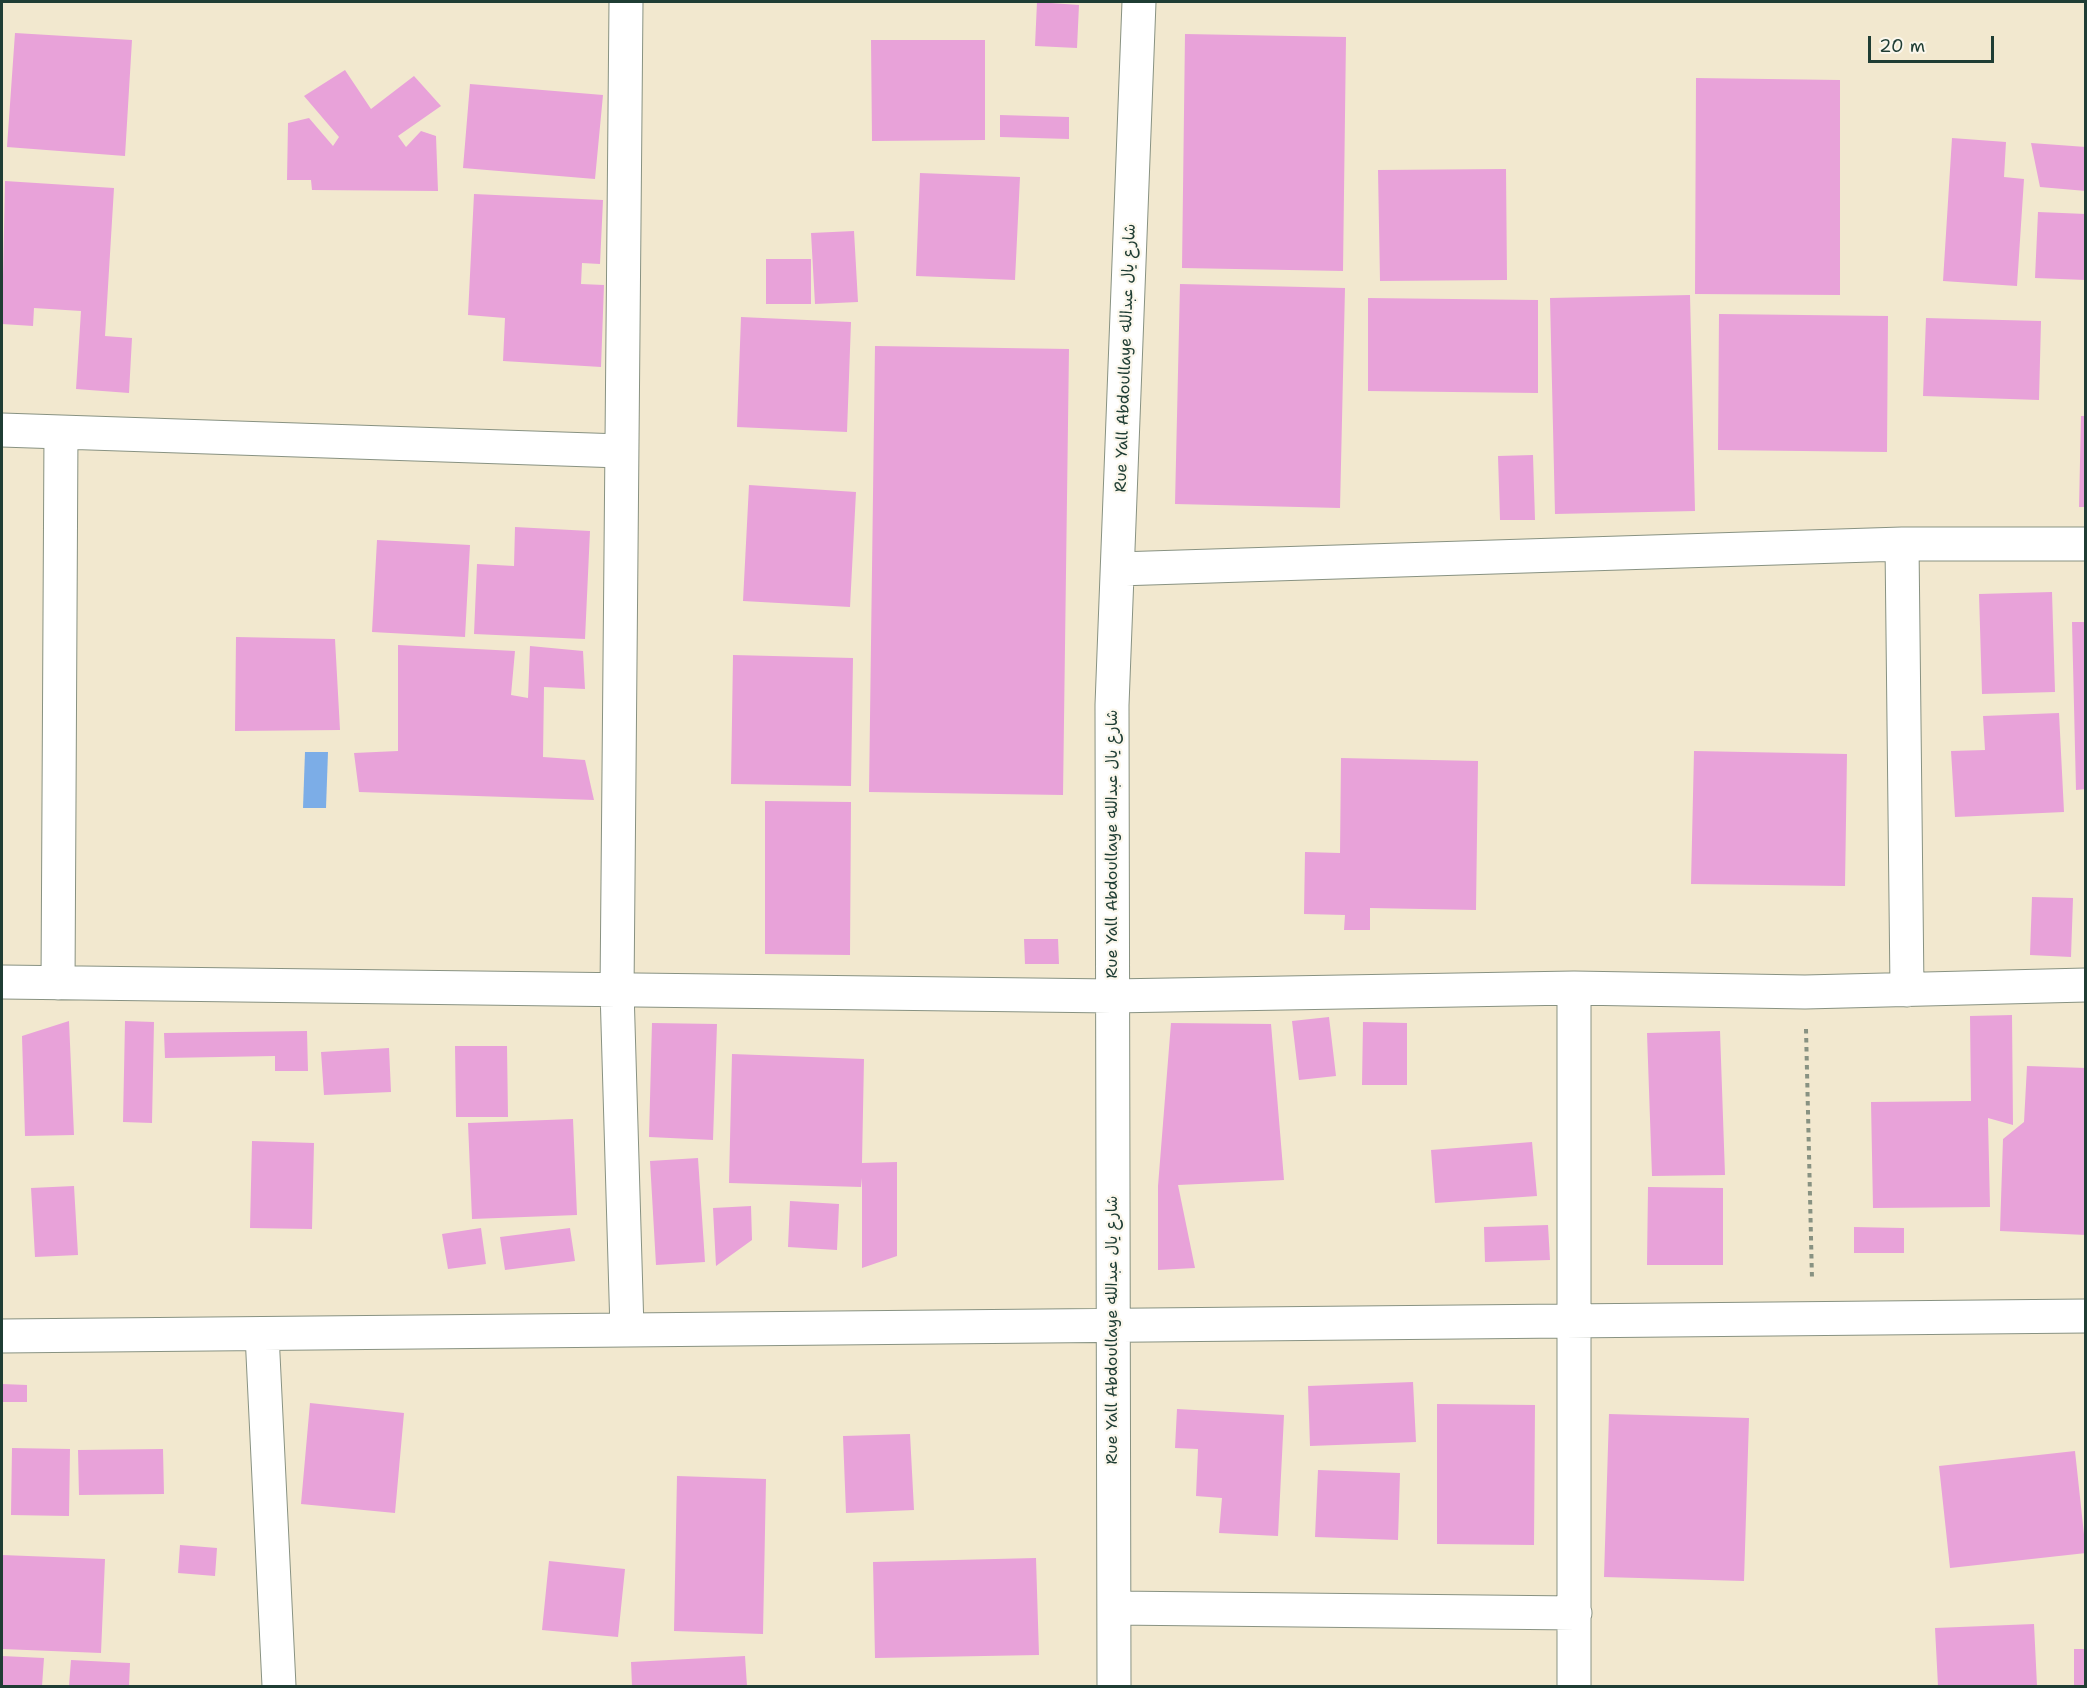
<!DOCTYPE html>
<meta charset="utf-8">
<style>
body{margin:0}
#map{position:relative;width:2087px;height:1688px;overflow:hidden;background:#f2e8cf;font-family:"Shantell Sans",sans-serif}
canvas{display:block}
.frame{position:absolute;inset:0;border:3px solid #1f3d34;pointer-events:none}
.scale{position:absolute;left:1868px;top:36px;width:126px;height:27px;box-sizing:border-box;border:3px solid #1f3d34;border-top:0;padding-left:8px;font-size:18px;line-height:21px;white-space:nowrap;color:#1f3d34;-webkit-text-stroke:4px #fbf7ec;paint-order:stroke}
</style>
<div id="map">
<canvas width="2087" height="1688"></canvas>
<div class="frame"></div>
<div class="scale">20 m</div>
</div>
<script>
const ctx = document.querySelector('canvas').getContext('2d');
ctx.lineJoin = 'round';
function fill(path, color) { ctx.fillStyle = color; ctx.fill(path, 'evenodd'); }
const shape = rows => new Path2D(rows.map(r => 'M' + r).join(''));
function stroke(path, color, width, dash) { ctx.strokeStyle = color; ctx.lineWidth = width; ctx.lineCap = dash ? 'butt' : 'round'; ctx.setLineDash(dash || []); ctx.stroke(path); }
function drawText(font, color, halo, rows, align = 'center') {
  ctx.font = font + ' "Shantell Sans","Playpen Sans Arabic",sans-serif'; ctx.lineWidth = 4.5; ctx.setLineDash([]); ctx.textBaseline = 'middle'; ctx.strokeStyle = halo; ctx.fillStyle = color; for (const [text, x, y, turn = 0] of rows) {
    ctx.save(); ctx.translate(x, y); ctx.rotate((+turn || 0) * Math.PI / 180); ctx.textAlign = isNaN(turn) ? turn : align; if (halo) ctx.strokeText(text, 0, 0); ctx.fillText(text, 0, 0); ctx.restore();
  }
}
fill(shape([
 [305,752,328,752,326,808,303,808]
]), '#7cade7');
fill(shape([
 [1037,2,1079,5,1077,48,1035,46],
 [15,33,132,40,125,156,7,147],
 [1185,34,1346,37,1343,271,1182,268],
 [871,40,985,40,985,140,872,141],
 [345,70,371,109,414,76,441,106,398,136,406,147,421,131,436,136,438,191,312,190,311,180,287,180,288,123,309,118,333,146,339,137,304,96],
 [1696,78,1840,80,1840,295,1695,294],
 [470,84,603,95,595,179,463,168],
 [1000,115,1069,117,1069,139,1000,137],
 [1952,138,2006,142,2004,177,2024,179,2017,286,1943,281],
 [2031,143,2086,147,2086,191,2040,187],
 [1506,169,1507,280,1380,281,1378,170],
 [920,173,1020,177,1015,280,916,276],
 [5,181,114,188,105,336,132,338,129,393,76,389,81,311,34,308,33,326,2,324],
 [474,194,603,200,600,264,582,263,581,284,604,285,601,367,503,361,505,318,468,315],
 [2038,212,2086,214,2086,280,2035,278],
 [854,231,858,302,815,304,811,233],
 [766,259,811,259,811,304,766,304],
 [1180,284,1345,288,1340,508,1175,504],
 [1690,295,1695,511,1555,514,1550,298],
 [1368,298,1538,300,1538,393,1368,391],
 [1719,314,1888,316,1887,452,1718,450],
 [741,317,851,322,847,432,737,427],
 [1926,318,2041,321,2039,400,1923,396],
 [875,346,1069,349,1063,795,869,792],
 [2081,416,2086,416,2086,507,2079,507],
 [1533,455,1535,520,1500,520,1498,456],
 [749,485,856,492,850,607,743,601],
 [515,527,590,531,585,639,474,634,477,564,514,566],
 [377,540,470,545,465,637,372,632],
 [2052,592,2055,692,1982,694,1979,594],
 [2072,622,2086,622,2086,789,2076,790],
 [236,637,335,639,340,730,235,731],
 [398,645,515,651,511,695,528,698,530,646,583,651,585,689,544,687,543,757,585,760,594,800,359,792,354,753,398,751],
 [733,655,853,658,851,786,731,784],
 [2059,713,2064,812,1955,817,1951,751,1985,750,1983,716],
 [1694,751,1847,754,1845,886,1691,884],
 [1341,758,1478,761,1476,910,1370,908,1370,930,1344,930,1345,915,1304,914,1305,852,1340,853],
 [765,801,851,802,850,955,765,954],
 [2032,897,2073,898,2071,957,2030,955],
 [1024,939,1058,939,1059,964,1025,964],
 [2012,1015,2013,1125,1988,1118,1990,1207,1873,1208,1871,1102,1971,1101,1970,1016],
 [1329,1017,1336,1076,1299,1080,1292,1021],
 [69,1021,74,1135,25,1136,22,1036],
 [125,1021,154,1022,152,1123,123,1122],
 [1363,1022,1407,1023,1407,1085,1362,1085],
 [652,1023,717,1024,713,1140,649,1137],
 [1171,1023,1271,1024,1284,1180,1178,1185,1195,1268,1158,1270,1158,1186],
 [307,1031,308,1071,275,1071,275,1056,165,1058,164,1033],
 [1720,1031,1725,1175,1652,1176,1647,1033],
 [455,1046,507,1046,508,1117,456,1117],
 [389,1048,391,1092,324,1095,321,1052],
 [732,1054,864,1059,862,1163,897,1162,897,1256,862,1268,862,1178,861,1187,729,1183],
 [2027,1066,2086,1068,2086,1235,2000,1231,2003,1139,2024,1122],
 [573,1119,577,1215,472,1219,468,1123],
 [252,1141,314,1143,312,1229,250,1228],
 [1532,1142,1537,1196,1435,1203,1431,1150],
 [698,1158,705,1262,656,1265,650,1161],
 [74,1186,78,1255,35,1257,31,1188],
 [1648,1187,1723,1188,1723,1265,1647,1265],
 [790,1201,839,1204,837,1250,788,1247],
 [751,1206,752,1240,716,1266,713,1208],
 [1548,1225,1550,1260,1485,1262,1484,1227],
 [1854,1227,1904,1228,1904,1253,1854,1253],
 [481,1228,486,1264,448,1269,442,1234],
 [570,1228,575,1261,505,1270,500,1237],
 [1413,1382,1416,1442,1310,1446,1308,1386],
 [2,1384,27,1385,27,1402,2,1402],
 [310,1403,404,1413,395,1513,301,1504],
 [1437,1404,1535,1405,1534,1545,1437,1544],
 [1177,1409,1284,1415,1278,1536,1219,1533,1222,1498,1196,1496,1198,1449,1175,1448],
 [1609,1414,1749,1418,1744,1581,1604,1577],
 [910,1434,914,1510,846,1513,843,1436],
 [12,1448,70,1449,69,1516,11,1515],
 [163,1449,164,1494,79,1495,78,1450],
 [2075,1451,2086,1553,1950,1568,1939,1466],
 [1318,1470,1400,1473,1398,1540,1315,1537],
 [677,1476,766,1479,763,1634,674,1631],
 [180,1545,217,1548,215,1576,178,1573],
 [2,1555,105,1559,101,1653,2,1649],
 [1036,1558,1039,1655,875,1658,873,1562],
 [549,1561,625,1569,618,1637,542,1630],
 [2034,1624,2037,1686,1938,1686,1935,1628],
 [2074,1649,2086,1649,2086,1686,2074,1686],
 [2,1656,44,1658,42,1686,2,1686],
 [745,1656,747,1686,632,1686,631,1662],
 [71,1660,130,1663,129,1686,69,1686]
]), '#e8a2d9');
const street = shape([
 [626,2,617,990,627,1330],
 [2,430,621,451],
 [1902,544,1907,990],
 [1118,569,1902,544,2086,544],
 [2,982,1112,996,1574,988,1805,992,2086,985],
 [58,983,61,432],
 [1574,988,1574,1686],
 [262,1334,279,1686],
 [2,1336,2086,1316],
 [1115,1608,1575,1613],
 [1114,1686,1112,705,1139,2]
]);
stroke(street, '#889282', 35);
stroke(shape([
 [1806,1029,1812,1279]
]), '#889282', 4, [4.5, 4.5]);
stroke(street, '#fff', 33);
drawText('16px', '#1f3d34', '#fbf7ec', [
 ["Rue Yall Abdoullaye شارع يال عبدالله",1126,358,-88],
 ["Rue Yall Abdoullaye شارع يال عبدالله",1113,844,-90],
 ["Rue Yall Abdoullaye شارع يال عبدالله",1113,1330,-90]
]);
</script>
